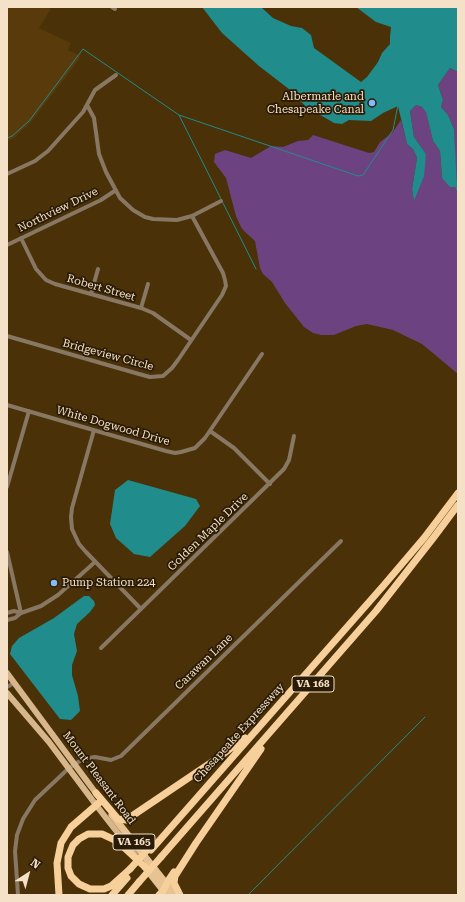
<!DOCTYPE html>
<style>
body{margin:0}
#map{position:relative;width:465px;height:902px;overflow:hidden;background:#4a3108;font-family:"Roboto Serif",serif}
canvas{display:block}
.frame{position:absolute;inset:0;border:8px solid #f5e1c7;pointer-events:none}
.north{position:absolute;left:8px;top:854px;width:40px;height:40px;-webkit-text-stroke:3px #2a1b06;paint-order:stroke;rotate:36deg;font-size:11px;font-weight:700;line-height:16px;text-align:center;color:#f5e1c7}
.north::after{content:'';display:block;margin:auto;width:14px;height:18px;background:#f5e1c7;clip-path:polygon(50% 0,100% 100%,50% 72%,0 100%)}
</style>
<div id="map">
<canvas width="465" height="902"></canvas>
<div class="frame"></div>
<div class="north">N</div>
</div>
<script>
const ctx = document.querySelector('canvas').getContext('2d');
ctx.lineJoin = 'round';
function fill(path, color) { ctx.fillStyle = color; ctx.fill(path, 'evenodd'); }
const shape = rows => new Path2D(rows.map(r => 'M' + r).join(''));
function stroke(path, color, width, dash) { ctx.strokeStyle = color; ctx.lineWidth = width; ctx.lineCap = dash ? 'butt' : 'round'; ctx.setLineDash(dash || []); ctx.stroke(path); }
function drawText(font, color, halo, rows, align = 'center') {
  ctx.font = font + ' "Roboto Serif",serif'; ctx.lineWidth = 3.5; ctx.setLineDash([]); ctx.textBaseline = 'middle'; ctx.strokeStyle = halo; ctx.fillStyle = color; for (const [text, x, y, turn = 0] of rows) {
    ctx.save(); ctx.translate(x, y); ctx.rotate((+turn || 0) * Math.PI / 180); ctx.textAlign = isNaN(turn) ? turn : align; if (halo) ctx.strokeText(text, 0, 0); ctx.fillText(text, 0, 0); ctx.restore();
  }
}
fill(shape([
 [7,7,47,7,51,9,39,28,71,43,68,50,81,56,71,70,31,122,14,138,7,141]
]), '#583a0b');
fill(shape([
 [450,68,458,72,458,374,422,344,393,330,367,324,356,326,334,335,321,335,313,333,304,327,285,303,272,282,263,274,260,268,255,241,244,231,241,227,236,216,226,178,214,162,215,154,225,150,251,158,271,146,283,147,298,141,308,140,313,135,369,153,374,152,380,142,392,133,401,120,407,144,413,149,417,158,412,189,414,200,418,188,426,154,414,137,410,111,416,105,422,107,426,111,433,141,440,151,442,178,456,187,454,129,448,115,441,107,443,100,438,85]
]), '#6c4380');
fill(shape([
 [202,7,261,7,273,18,291,26,302,28,311,35,314,48,361,82,367,77,378,62,382,53,390,44,390,37,391,27,376,22,356,7,458,7,458,72,450,68,438,85,443,100,441,107,448,115,454,129,457,187,450,187,442,178,440,151,433,141,426,112,422,107,416,105,410,111,414,137,426,154,424,176,414,201,412,189,417,158,413,149,407,144,398,106,383,113,371,121,349,120,342,124,334,123,305,106,294,93,259,66,222,33],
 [128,480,196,499,200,506,185,526,150,557,134,554,116,538,110,524,115,490],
 [84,596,89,596,94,601,95,605,90,612,77,624,74,634,77,651,72,665,72,675,78,696,80,711,71,720,60,719,10,654,12,646,19,638,54,618]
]), '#208c8b');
stroke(shape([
 [179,115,221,199],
 [7,138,12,136,29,121,83,49,179,115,358,176,363,175,393,130,398,105],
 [456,187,458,193],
 [222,201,256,269],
 [248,895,425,717]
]), '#208c8b', 1);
stroke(shape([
 [112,7,115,9],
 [87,105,94,118,99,154,106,172,120,198,133,210,145,217,153,219,177,220,192,216,221,201],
 [7,174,35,161,48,151,83,112,95,90,116,75],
 [21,238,36,269,46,280,55,284,141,308,153,313,191,340],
 [7,245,101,200,116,190],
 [91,294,98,269],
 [141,308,148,284],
 [7,336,139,374,150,377,163,376,172,368,178,360,222,295,226,286,225,280,223,273,192,216],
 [7,405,166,451,175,453,181,452,195,448,205,438,262,354],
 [94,430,72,508,71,517,72,529,79,544,86,552,141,609],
 [210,431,234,448,270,484],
 [7,487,29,411],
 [7,552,21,613],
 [7,613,14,611,21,613],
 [7,620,15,618,21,613,41,606,58,595,95,562],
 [101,648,284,469,289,460,294,436],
 [7,687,14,683],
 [18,895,15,851,17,835,23,819,35,800,69,768,83,759,95,757,111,760,121,756,341,541]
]), '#877763', 4);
stroke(shape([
 [7,673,98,796],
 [7,693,49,742,96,805,135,855]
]), '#d7b68b', 6);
stroke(shape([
 [112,815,175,895],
 [145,867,167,895]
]), '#e7c293', 7);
stroke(shape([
 [96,793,118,819,126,820,215,760,245,738],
 [151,850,384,585,424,538,458,493],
 [161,857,376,611,434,537,458,505],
 [130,869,111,886,104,889,90,889,79,884,71,876,68,868,68,857,73,845,79,839,88,834,102,834,117,841,145,867],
 [59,895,57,863,61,843,71,827,101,801],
 [112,895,127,878],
 [128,895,139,882],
 [159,895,163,891,168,881,174,872],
 [180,895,174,883,175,876,196,843,261,749]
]), '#f7cf9b', 7);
stroke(shape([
 [130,869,149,848],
 [139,882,161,857]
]), '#f7cf9b', 7);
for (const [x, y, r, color] of [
 [372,103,4,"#86bbfb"],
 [54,583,4,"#86bbfb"]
]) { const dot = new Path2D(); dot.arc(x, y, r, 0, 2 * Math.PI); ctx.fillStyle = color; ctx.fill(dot); stroke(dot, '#2a1b06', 1.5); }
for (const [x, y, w] of [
 [313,684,42],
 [134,842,42]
]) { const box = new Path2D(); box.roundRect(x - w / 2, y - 8, w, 16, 3); ctx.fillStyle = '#2a1b06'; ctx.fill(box); stroke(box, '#f5e1c7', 1); }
drawText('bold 10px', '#f5e1c7', null, [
 ["VA 168",313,684],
 ["VA 165",134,842]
]);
drawText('11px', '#f5e1c7', '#2a1b06', [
 ["Albermarle and",364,97],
 ["Chesapeake Canal",364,110],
 ["Pump Station 224",62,583,"left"]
], 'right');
drawText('11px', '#f5e1c7', '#2a1b06', [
 ["Northview Drive",58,210,-26],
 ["Robert Street",101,288,16],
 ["Bridgeview Circle",108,355,15],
 ["White Dogwood Drive",113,426,16],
 ["Golden Maple Drive",208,532,-44],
 ["Carawan Lane",204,662,-44],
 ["Chesapeake Expressway",239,733,-48],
 ["Mount Pleasant Road",99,778,53]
]);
</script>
